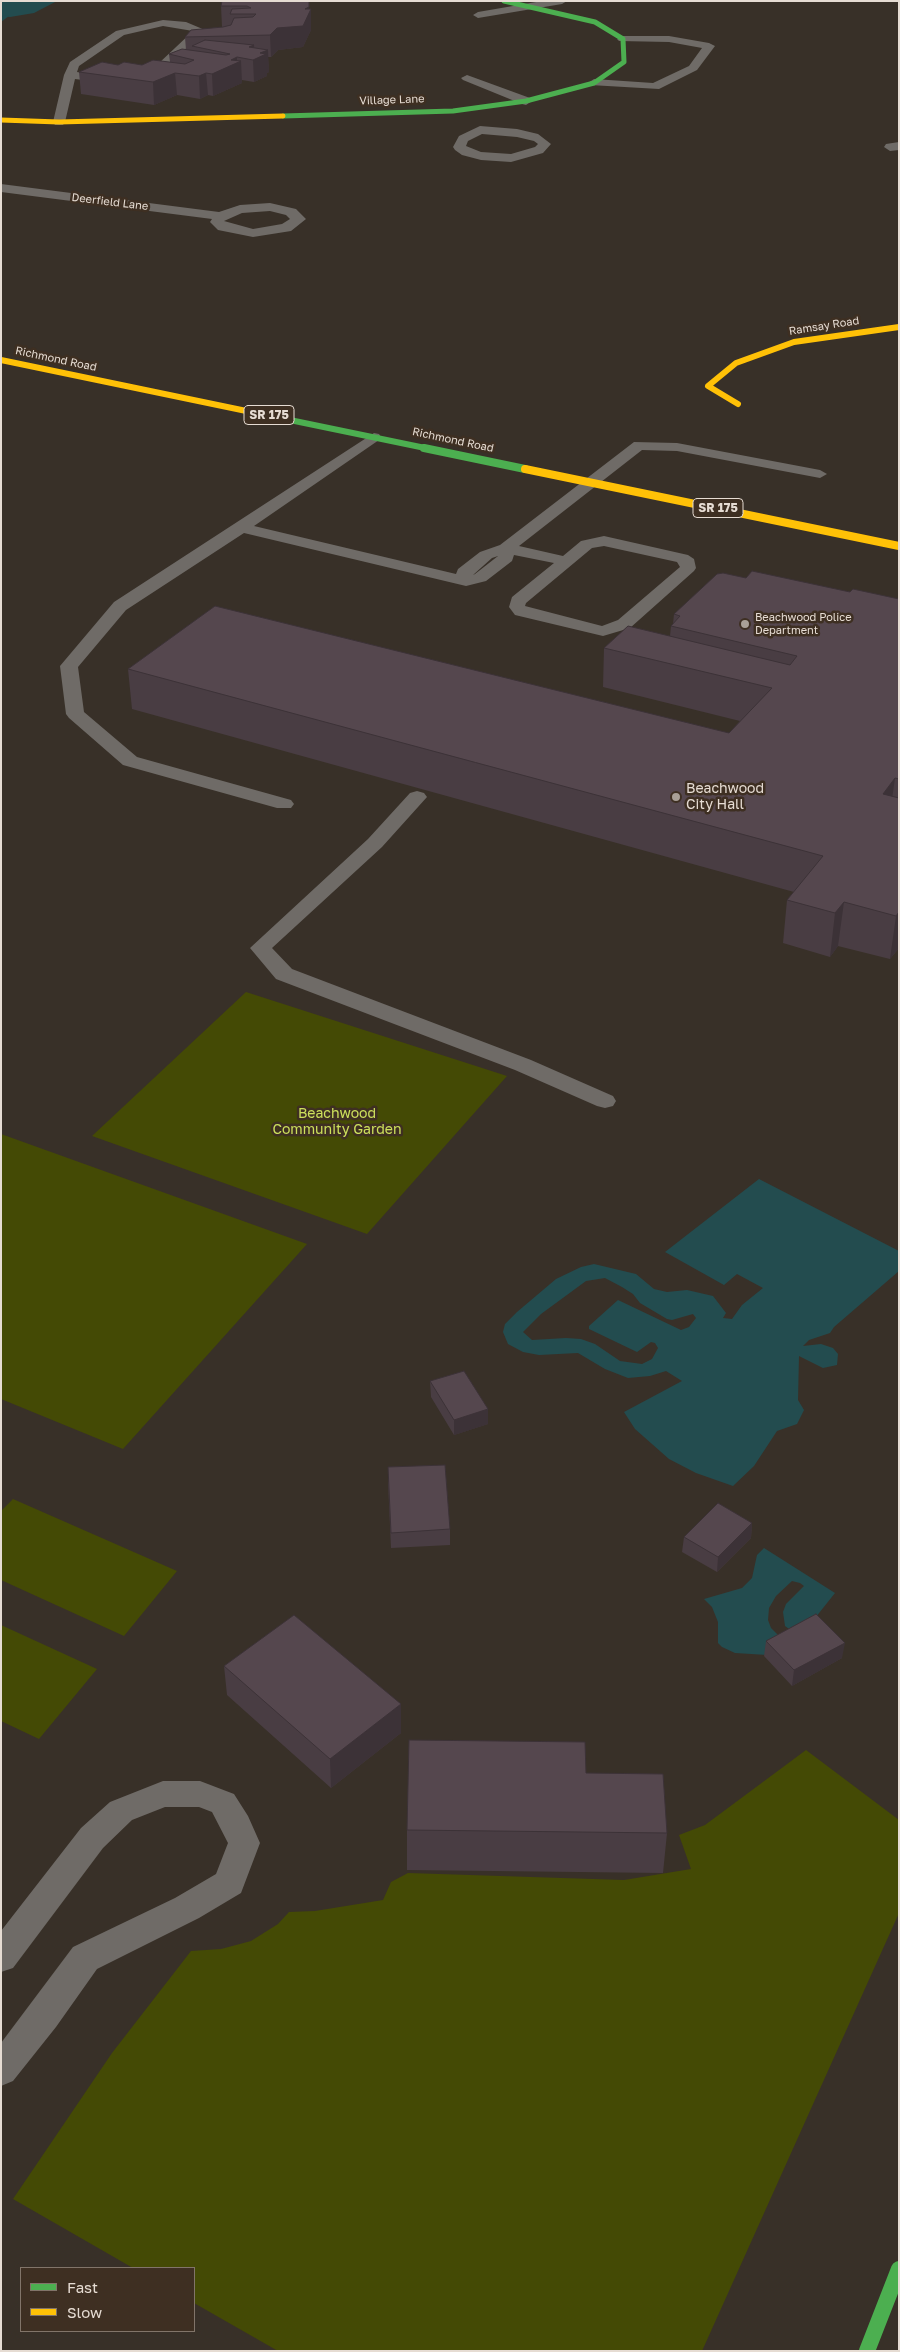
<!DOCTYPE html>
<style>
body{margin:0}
#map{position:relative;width:900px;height:2352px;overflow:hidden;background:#383028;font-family:"Golos Text",sans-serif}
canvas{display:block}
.frame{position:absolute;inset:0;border:2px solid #e6dcd3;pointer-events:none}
.legend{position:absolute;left:20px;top:2267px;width:175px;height:65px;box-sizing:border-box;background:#3e2f22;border:1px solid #817469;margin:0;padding:6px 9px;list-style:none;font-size:15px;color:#e6dcd3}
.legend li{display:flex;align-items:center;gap:10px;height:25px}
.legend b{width:25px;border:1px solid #817469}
</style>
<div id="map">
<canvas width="900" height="2352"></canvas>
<div class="frame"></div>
<ul class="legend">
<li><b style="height:6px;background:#4caf50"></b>Fast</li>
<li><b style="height:6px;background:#ffc107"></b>Slow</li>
</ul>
</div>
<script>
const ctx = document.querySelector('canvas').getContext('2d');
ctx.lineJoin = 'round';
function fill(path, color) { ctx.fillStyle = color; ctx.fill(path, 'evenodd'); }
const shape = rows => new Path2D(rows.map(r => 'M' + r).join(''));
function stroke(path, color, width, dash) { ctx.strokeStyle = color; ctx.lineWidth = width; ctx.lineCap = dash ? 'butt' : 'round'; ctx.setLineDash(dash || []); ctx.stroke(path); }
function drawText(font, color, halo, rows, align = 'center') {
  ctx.font = font + ' "Golos Text",sans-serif'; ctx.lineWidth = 5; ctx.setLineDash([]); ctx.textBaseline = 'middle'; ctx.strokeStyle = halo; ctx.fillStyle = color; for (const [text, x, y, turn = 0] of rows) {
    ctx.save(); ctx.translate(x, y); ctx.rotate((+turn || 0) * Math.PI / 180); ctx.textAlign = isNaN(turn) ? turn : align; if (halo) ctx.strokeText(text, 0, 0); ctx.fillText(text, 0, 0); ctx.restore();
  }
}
fill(shape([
 [246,992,507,1076,367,1234,92,1136],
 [1,1134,307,1244,123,1449,1,1399],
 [13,1499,177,1571,124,1636,1,1580,1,1511],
 [1,1625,97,1669,39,1739,1,1721],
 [806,1750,899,1820,899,1913,702,2351,278,2351,194,2303,194,2268,133,2268,13,2199,112,2053,191,1951,221,1949,251,1941,278,1924,289,1912,315,1911,383,1900,391,1882,408,1873,624,1880,691,1869,679,1835,705,1825]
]), '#444a05');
fill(shape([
 [1,1,57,1,34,13,10,17,1,16],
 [759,1179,899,1251,899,1271,834,1327,830,1333,809,1340,803,1346,821,1344,833,1348,838,1354,837,1365,823,1368,799,1356,798,1400,804,1410,797,1424,777,1431,754,1466,733,1486,696,1473,669,1459,635,1429,624,1412,682,1381,666,1371,650,1376,628,1378,605,1369,578,1353,539,1355,523,1352,508,1344,503,1332,505,1324,517,1312,556,1279,581,1267,594,1264,636,1274,654,1289,667,1292,687,1290,713,1296,726,1313,723,1318,732,1319,742,1305,763,1288,737,1274,724,1285,665,1252],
 [605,1278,622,1287,633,1294,640,1303,667,1319,672,1320,693,1314,696,1318,689,1327,681,1330,618,1300,589,1326,589,1329,637,1352,651,1342,655,1343,658,1348,652,1359,642,1364,620,1361,595,1344,581,1339,566,1338,532,1340,523,1332,541,1314,586,1281],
 [764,1548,835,1593,800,1637,785,1626,783,1612,786,1604,804,1586,800,1583,792,1581,776,1596,769,1608,768,1620,771,1628,787,1644,767,1655,735,1653,722,1647,718,1643,718,1622,712,1607,704,1599,742,1588,752,1578,757,1555]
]), '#234c4f');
fill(shape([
 [4,15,9,16,1,22,1,17,4,15]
]), '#234c4f');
fill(shape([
 [374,433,379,434,381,437,379,440,254,526,456,574,458,569,480,552,500,545,634,442,677,443,820,470,827,474,820,478,677,451,642,450,519,546,563,556,581,541,604,536,688,555,694,559,696,568,694,571,630,628,603,636,515,615,509,607,512,597,554,563,514,555,512,561,486,581,466,586,244,533,126,610,78,667,84,712,137,757,291,800,294,804,291,808,277,808,123,765,69,718,66,714,60,666,114,602,374,433],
 [604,546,677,562,680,567,618,620,602,626,525,606,526,603,592,548,604,546],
 [498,556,475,574,473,575,492,558,498,556],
 [417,791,424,793,427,797,382,847,272,948,292,969,531,1060,613,1096,616,1101,613,1106,605,1108,597,1106,515,1070,276,979,250,948,368,839,410,793,417,791],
 [163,1781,200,1781,234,1794,248,1816,260,1843,241,1893,199,1918,97,1969,56,2027,13,2081,1,2086,1,2043,73,1947,175,1898,216,1874,228,1843,212,1812,199,1807,165,1807,132,1820,103,1848,13,1968,1,1972,1,1931,81,1828,110,1802,163,1781]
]), '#6f6b67');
fill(shape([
 [542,1,567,1,562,4,478,18,473,15,478,12,542,1],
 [163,20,186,22,205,30,166,68,132,79,99,82,75,79,65,122,63,125,55,125,53,122,64,75,70,62,116,31,163,20],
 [163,26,193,31,158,64,131,73,99,76,77,72,79,66,124,35,163,26],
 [623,36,669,36,709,43,715,46,697,70,659,89,590,85,588,83,594,79,653,83,689,66,702,48,669,42,619,41,617,39,623,36],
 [467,75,530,98,532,101,526,105,522,104,463,80,461,78,467,75],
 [480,126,517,129,538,134,551,144,543,153,511,162,481,160,462,155,455,150,453,147,459,136,480,126],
 [482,134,517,137,534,141,538,144,535,147,511,154,481,152,466,146,468,141,482,134],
 [899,142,899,150,890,151,884,147,886,144,899,142],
 [1,184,219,212,240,205,270,203,296,209,306,219,291,231,253,237,218,230,210,222,212,219,1,192,1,184],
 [270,211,286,215,290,219,282,224,253,229,224,221,242,213,270,211]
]), '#6f6b67');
stroke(shape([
 [283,116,453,111,526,101,594,83,624,62,623,39,595,22,504,1]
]), '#4caf50', 5);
stroke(shape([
 [256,413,430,449]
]), '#4caf50', 6);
stroke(shape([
 [424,448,525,469]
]), '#4caf50', 8);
stroke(shape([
 [867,2351,899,2269]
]), '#4caf50', 16);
stroke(shape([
 [1,120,59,122,283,116]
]), '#ffc107', 5);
stroke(shape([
 [1,360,256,413],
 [738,404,708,386,736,363,794,342,899,327]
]), '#ffc107', 6);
stroke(shape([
 [525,469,899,546]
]), '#ffc107', 8);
fill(shape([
 [222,1,311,9,311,30,303,47,278,50,271,57,268,57,269,72,267,73,267,76,254,82,242,80,242,83,213,96,208,95,200,99,177,95,154,105,81,94,79,72,118,65,142,65,170,62,169,54,186,50,185,37,225,27,222,27,221,6],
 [746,578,850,592,899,599,899,948,890,959,838,946,830,957,783,943,787,900,794,892,132,709,128,669,729,733,740,721,603,687,604,648,670,636,671,626,673,624,674,614],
 [430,1381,488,1409,488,1424,454,1435,431,1397],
 [388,1482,450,1529,450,1545,391,1548],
 [752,1523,751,1538,717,1572,682,1552,684,1537],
 [766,1641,842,1658,792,1686,764,1656],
 [224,1666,401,1704,401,1733,331,1788,227,1695],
 [586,1773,667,1833,663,1873,407,1870,407,1830]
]), '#493d43');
fill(shape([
 [309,7,309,12,311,9,311,30,303,47,278,50,271,57,270,35,277,28,305,9],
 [254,45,255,59,260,53,268,50,269,72,267,73,267,76,254,82,253,60,249,47],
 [237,57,237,63,241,61,242,83,213,96,212,74,231,60],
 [175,73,177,95,154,105,153,82],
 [206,73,208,95,200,99,199,76],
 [895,778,889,820,883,794],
 [844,902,838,946,830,957,835,913],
 [899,912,899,948,890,959,896,916],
 [488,1409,488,1424,454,1435,454,1420],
 [752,1523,751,1538,717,1572,718,1557],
 [845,1643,842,1658,792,1686,794,1670],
 [401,1704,401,1733,331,1788,330,1759]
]), '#3c3237');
const building = shape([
 [222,1,309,1,309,7,305,9,311,9,303,26,277,28,270,35,185,37,191,30,223,27,231,25,234,18,253,17,256,14,230,14,232,9,251,8,247,6,221,6,222,1],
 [205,40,254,45,249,47,268,50,260,53,266,54,253,60,237,57,231,60,241,61,212,74,206,73,199,76,175,73,153,82,79,72,102,62,118,65,124,62,142,65,153,60,185,64,194,60,169,54,182,49,226,55,230,54,192,46,205,40],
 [752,571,850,592,853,589,899,599,899,779,895,778,883,794,899,798,899,912,896,916,844,902,835,913,787,900,823,856,128,669,215,606,729,733,772,688,604,648,628,626,790,665,797,656,671,626,680,616,674,614,717,574,723,573,746,578,752,571],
 [464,1371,488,1409,454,1420,430,1381,464,1371],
 [445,1465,450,1529,391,1533,388,1467,445,1465],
 [718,1503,752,1523,718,1557,684,1537,718,1503],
 [816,1614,845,1643,794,1670,766,1641,816,1614],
 [294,1615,401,1704,330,1759,224,1666,294,1615],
 [409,1740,585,1742,586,1773,663,1774,667,1833,407,1830,409,1740]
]);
fill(building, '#55474e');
stroke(building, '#3c3237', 1);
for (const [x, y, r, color] of [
 [745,624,5,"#a9a097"],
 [676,797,5,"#a9a097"]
]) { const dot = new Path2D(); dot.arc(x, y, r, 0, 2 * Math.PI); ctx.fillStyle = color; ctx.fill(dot); stroke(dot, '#3e2f22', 2); }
drawText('11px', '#e6dcd3', '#3e2f22', [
 ["Village Lane",392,100,-2],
 ["Deerfield Lane",110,202,7],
 ["Ramsay Road",824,326,-9],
 ["Richmond Road",56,359,12],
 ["Richmond Road",453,440,12]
]);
drawText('11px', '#e6dcd3', '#3e2f22', [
 ["Beachwood Police",755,618],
 ["Department",755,631]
], 'left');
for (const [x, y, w] of [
 [269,415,50],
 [718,508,50]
]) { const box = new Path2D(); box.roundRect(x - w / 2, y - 9.5, w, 19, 4); ctx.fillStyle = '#3e2f22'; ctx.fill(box); stroke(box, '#e6dcd3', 1); }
drawText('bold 12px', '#e6dcd3', null, [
 ["SR 175",269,415],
 ["SR 175",718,508]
]);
drawText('14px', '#e6dcd3', '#3e2f22', [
 ["Beachwood",686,789],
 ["City Hall",686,805]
], 'left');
drawText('14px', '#cde05c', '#3e2f22', [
 ["Beachwood",337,1114],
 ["Community Garden",337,1130]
]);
</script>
